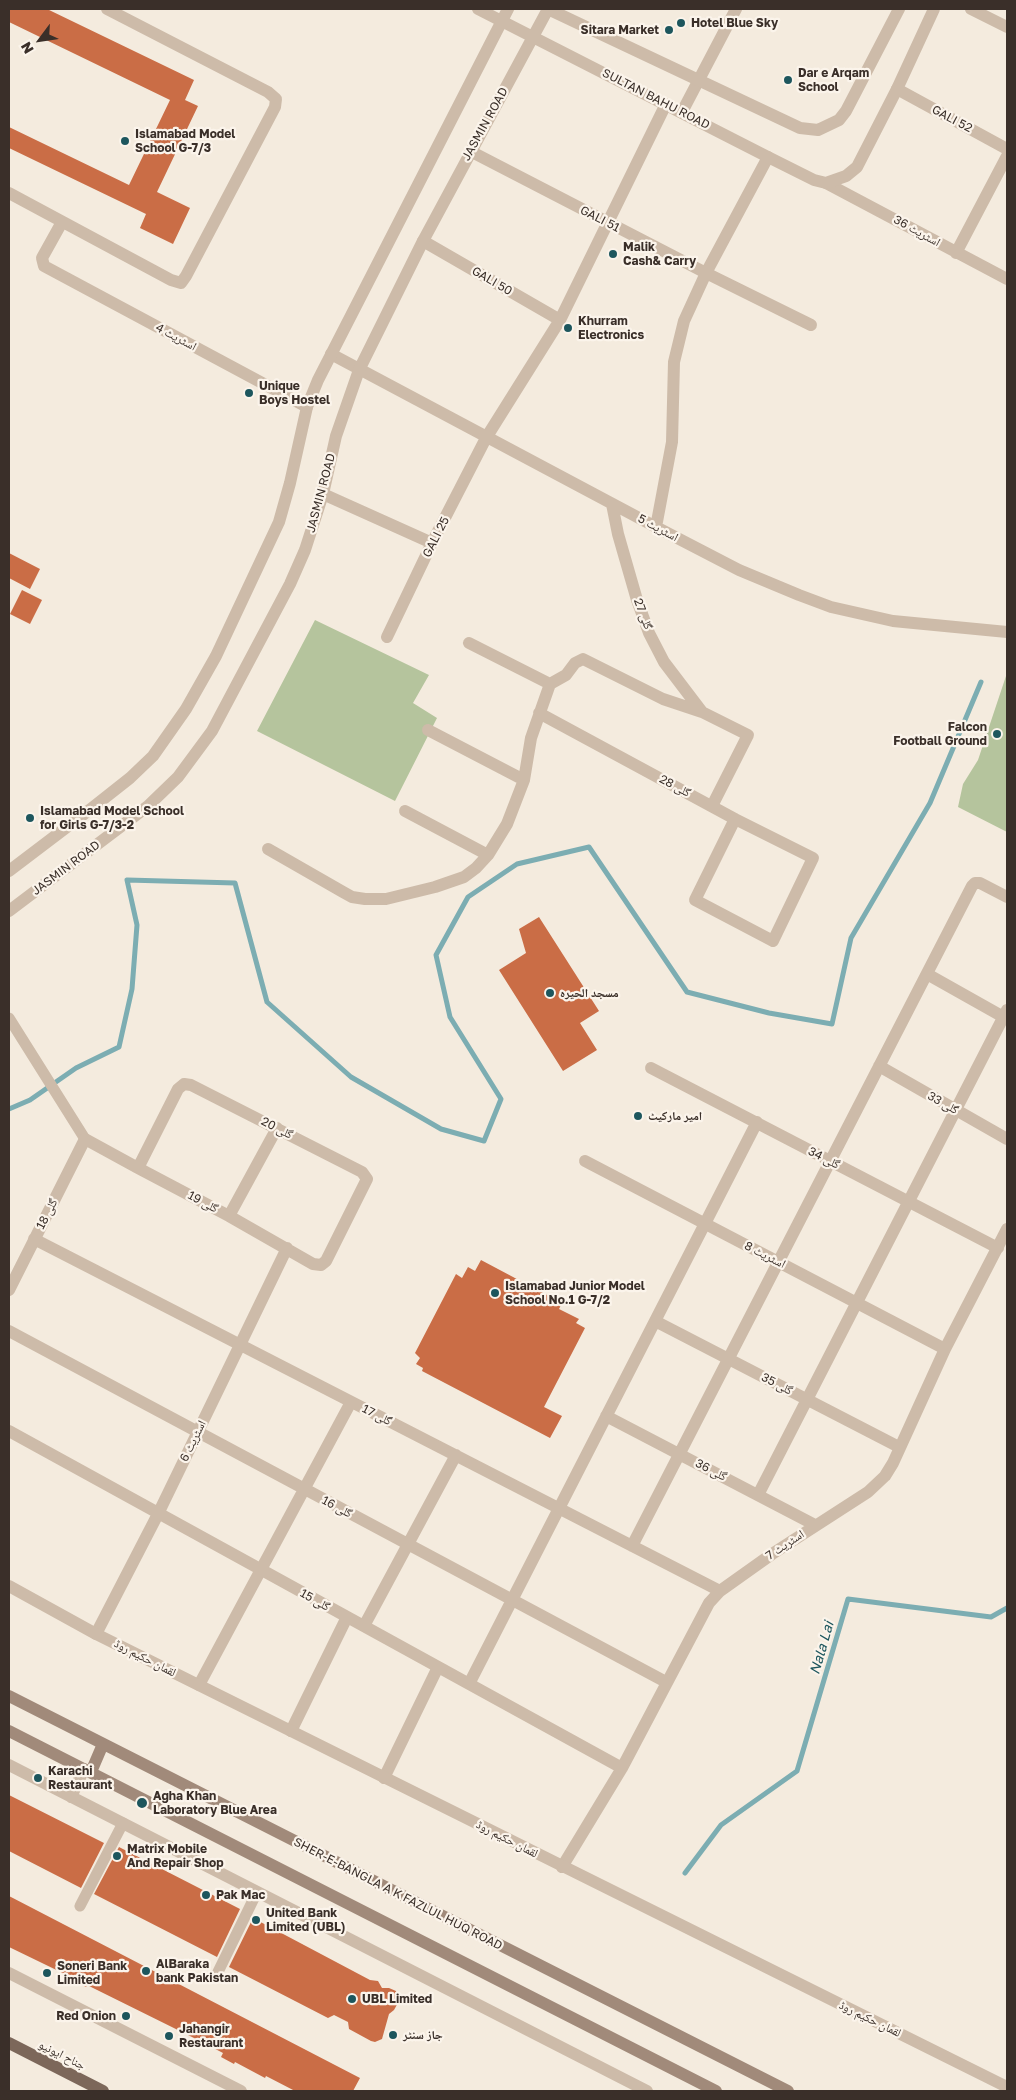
<!DOCTYPE html>
<meta charset="utf-8">
<style>
body{margin:0}
#map{position:relative;width:1016px;height:2100px;overflow:hidden;background:#f4ebde;font-family:"Golos Text",sans-serif}
canvas{display:block}
.frame{position:absolute;inset:0;border:10px solid #3a2f29;pointer-events:none}
.north{position:absolute;left:15px;top:15px;width:50px;height:50px;-webkit-text-stroke:4px #fbf4eb;paint-order:stroke;rotate:239deg;font-size:14px;font-weight:700;line-height:20px;text-align:center;color:#3a2f29}
.north::after{content:'';display:block;margin:auto;width:18px;height:22px;background:#3a2f29;clip-path:polygon(50% 0,100% 100%,50% 72%,0 100%)}
</style>
<div id="map">
<canvas width="1016" height="2100"></canvas>
<div class="frame"></div>
<div class="north">N</div>
</div>
<script>
const ctx = document.querySelector('canvas').getContext('2d');
ctx.lineJoin = 'round';
function fill(path, color) { ctx.fillStyle = color; ctx.fill(path, 'evenodd'); }
const shape = rows => new Path2D(rows.map(r => 'M' + r).join(''));
function stroke(path, color, width, dash) { ctx.strokeStyle = color; ctx.lineWidth = width; ctx.lineCap = dash ? 'butt' : 'round'; ctx.setLineDash(dash || []); ctx.stroke(path); }
function drawText(font, color, halo, rows, align = 'center') {
  ctx.font = font + ' "Golos Text","Noto Naskh Arabic",sans-serif'; ctx.lineWidth = 4.5; ctx.setLineDash([]); ctx.textBaseline = 'middle'; ctx.strokeStyle = halo; ctx.fillStyle = color; for (const [text, x, y, turn = 0] of rows) {
    ctx.save(); ctx.translate(x, y); ctx.rotate((+turn || 0) * Math.PI / 180); ctx.textAlign = isNaN(turn) ? turn : align; if (halo) ctx.strokeText(text, 0, 0); ctx.fillText(text, 0, 0); ctx.restore();
  }
}
fill(shape([
 [315,620,429,675,413,703,437,718,395,801,257,731],
 [1007,673,1007,832,958,807,963,784,978,760]
]), '#b5c49d');
stroke(shape([
 [9,1109,30,1100,76,1068,119,1047,132,989,137,925,127,880,235,883,267,1002,351,1077,441,1129,484,1141,501,1099,450,1017,436,955,468,897,517,864,589,847,687,992,769,1013,832,1024,851,938,930,803,981,682],
 [685,1873,721,1825,797,1771,848,1599,991,1617,1007,1608]
]), '#7cadb2', 5);
fill(shape([
 [9,9,47,9,194,80,185,100,198,106,157,192,190,208,173,244,140,228,146,214,9,148,9,127,129,185,170,100,9,22],
 [9,553,40,569,30,589,9,578],
 [22,590,42,600,30,624,10,614],
 [539,917,599,1011,580,1023,597,1050,563,1071,499,970,526,953,519,929],
 [481,1260,562,1303,559,1309,579,1319,576,1323,585,1328,544,1407,562,1416,550,1438,422,1371,423,1368,416,1364,420,1358,415,1353,456,1274,462,1278,468,1267,475,1271],
 [9,1795,104,1843,81,1888,9,1851],
 [119,1847,240,1909,217,1957,94,1894],
 [9,1896,360,2078,353,2091,295,2091,266,2076,265,2078,235,2062,234,2064,221,2057,223,2053,194,2038,87,1985,86,1987,74,1981,75,1979,9,1947],
 [253,1918,370,1980,378,1981,382,1988,389,1988,396,1991,399,2001,394,2010,389,2014,382,2039,375,2042,371,2041,349,2029,348,2022,334,2015,328,2018,229,1967]
]), '#ca6d46');
stroke(shape([
 [9,1018,85,1139],
 [80,1906,123,1823],
 [216,1976,257,1892]
]), '#cdbba9', 11);
stroke(shape([
 [971,9,1007,27],
 [897,89,1007,149],
 [682,112,736,9],
 [470,151,706,273,811,325],
 [826,183,1007,279],
 [9,193,171,280,181,283,186,276,275,107,276,99,268,92,107,9],
 [62,222,42,258,44,266,307,407],
 [423,241,560,320],
 [956,253,1007,156],
 [331,354,656,527,739,570,799,595,831,607,893,621,1007,632],
 [323,494,432,543],
 [612,504,618,534,637,600,649,633,664,662,702,712],
 [656,527,672,442,674,362,684,321,706,273,768,157],
 [387,637,432,543,486,438,560,320,666,104],
 [469,643,550,684],
 [539,713,735,819,813,858,773,941,695,900,735,819],
 [428,730,524,780],
 [405,811,488,855],
 [268,849,343,892,352,897,365,899,386,899,435,887,464,877,476,868,488,855,507,824,524,780,531,738,550,684,566,675,575,663,583,659,663,699,702,712,748,735,712,806],
 [927,974,1007,1019],
 [879,1066,1007,1139],
 [651,1068,998,1248],
 [585,1161,945,1349],
 [229,1216,277,1128],
 [34,1239,720,1591],
 [9,1290,85,1139,138,1168,229,1216,313,1264,321,1265,326,1261,367,1179,362,1172,191,1085,184,1084,178,1089,138,1168],
 [655,1321,899,1447],
 [9,1331,666,1682],
 [606,1416,815,1525],
 [9,1431,622,1768],
 [758,1495,1007,1010],
 [632,1546,972,886,975,883,980,883,1007,897],
 [364,1626,456,1455],
 [96,1634,158,1514,287,1248],
 [469,1684,757,1122],
 [199,1685,351,1402],
 [291,1731,347,1617],
 [9,1765,647,2091],
 [384,1778,438,1667],
 [71,1797,84,1769],
 [562,1867,622,1768,709,1603,720,1591,772,1554,868,1492,885,1476,893,1463,945,1349,1007,1229],
 [9,1973,241,2091]
]), '#cdbba9', 12);
stroke(shape([
 [478,9,768,157,814,180,826,183,846,176,857,167,897,89,934,9],
 [548,9,800,128,818,130,839,120,846,111,899,9],
 [9,871,92,808,130,778,153,756,186,709,216,656,279,522,290,483,307,407,318,380,508,9],
 [9,911,148,806,178,777,212,731,290,584,305,550,323,494,336,436,359,370,423,241,548,9],
 [9,1586,96,1634,1007,2087]
]), '#cdbba9', 12);
stroke(shape([
 [9,1696,788,2091],
 [9,1731,716,2091],
 [91,1772,103,1744]
]), '#a18a7a', 12);
stroke(shape([
 [9,2043,103,2091]
]), '#7c675a', 12);
for (const [x, y, r, color] of [
 [681,23,5,"#1d565d"],
 [669,30,5,"#1d565d"],
 [788,80,5,"#1d565d"],
 [125,141,5,"#1d565d"],
 [613,254,5,"#1d565d"],
 [568,328,5,"#1d565d"],
 [249,393,5,"#1d565d"],
 [997,734,5,"#1d565d"],
 [30,818,5,"#1d565d"],
 [550,993,5,"#1d565d"],
 [638,1116,5,"#1d565d"],
 [495,1293,5,"#1d565d"],
 [38,1778,5,"#1d565d"],
 [142,1803,6,"#1d565d"],
 [117,1856,5,"#1d565d"],
 [206,1895,5,"#1d565d"],
 [256,1920,5,"#1d565d"],
 [146,1971,5,"#1d565d"],
 [47,1973,5,"#1d565d"],
 [352,1999,5,"#1d565d"],
 [126,2016,5,"#1d565d"],
 [393,2035,5,"#1d565d"],
 [169,2036,5,"#1d565d"]
]) { const dot = new Path2D(); dot.arc(x, y, r, 0, 2 * Math.PI); ctx.fillStyle = color; ctx.fill(dot); stroke(dot, '#fbf4eb', 2); }
drawText('bold 12px', '#3a2f29', '#fbf4eb', [
 ["Hotel Blue Sky",691,23],
 ["Sitara Market",659,30,"right"],
 ["Dar e Arqam",798,73],
 ["School",798,87],
 ["Islamabad Model",135,134],
 ["School G-7/3",135,148],
 ["Malik",623,247],
 ["Cash& Carry",623,261],
 ["Khurram",578,321],
 ["Electronics",578,335],
 ["Unique",259,386],
 ["Boys Hostel",259,400],
 ["Falcon",987,727,"right"],
 ["Football Ground",987,741,"right"],
 ["Islamabad Model School",40,811],
 ["for Girls G-7/3-2",40,825],
 ["مسجد الحیرہ",560,993],
 ["امیر مارکیٹ",648,1116],
 ["Islamabad Junior Model",505,1286],
 ["School No.1 G-7/2",505,1300],
 ["Karachi",48,1771],
 ["Restaurant",48,1785],
 ["Agha Khan",153,1796],
 ["Laboratory Blue Area",153,1810],
 ["Matrix Mobile",127,1849],
 ["And Repair Shop",127,1863],
 ["Pak Mac",216,1895],
 ["United Bank",266,1913],
 ["Limited (UBL)",266,1927],
 ["AlBaraka",156,1964],
 ["bank Pakistan",156,1978],
 ["Soneri Bank",57,1966],
 ["Limited",57,1980],
 ["UBL Limited",362,1999],
 ["Red Onion",116,2016,"right"],
 ["Jahangir",179,2029],
 ["Restaurant",179,2043],
 ["جاز سنٹر",403,2035]
], 'left');
drawText('12px', '#3a2f29', '#fbf4eb', [
 ["SULTAN BAHU ROAD",656,99,27],
 ["GALI 52",952,119,28],
 ["JASMIN ROAD",485,124,-61],
 ["GALI 51",600,219,27],
 ["اسٹریٹ 36",917,231,29],
 ["GALI 50",492,281,30],
 ["اسٹریٹ 4",176,337,28],
 ["JASMIN ROAD",321,493,-75],
 ["اسٹریٹ 5",658,528,28],
 ["GALI 25",436,537,-63],
 ["گلی 27",643,614,69],
 ["گلی 28",675,786,28],
 ["JASMIN ROAD",66,868,-37],
 ["گلی 33",943,1103,29],
 ["گلی 20",277,1128,27],
 ["گلی 34",824,1158,27],
 ["گلی 19",203,1202,28],
 ["گلی 18",47,1214,-63],
 ["اسٹریٹ 8",765,1255,27],
 ["گلی 35",777,1384,27],
 ["گلی 17",377,1415,27],
 ["اسٹریٹ 6",193,1441,-64],
 ["گلی 36",711,1470,27],
 ["گلی 16",337,1507,28],
 ["اسٹریٹ 7",785,1545,-34],
 ["گلی 15",315,1600,29],
 ["لقمان حکیم روڈ",145,1658,27],
 ["لقمان حکیم روڈ",507,1839,27],
 ["SHER-E-BANGLA A K FAZLUL HUQ ROAD",398,1894,27],
 ["لقمان حکیم روڈ",870,2019,26],
 ["جناح ایونیو",62,2055,27]
]);
drawText('italic 14px', '#1d565d', '#fbf4eb', [
 ["Nala Lai",822,1648,-74]
]);
</script>
